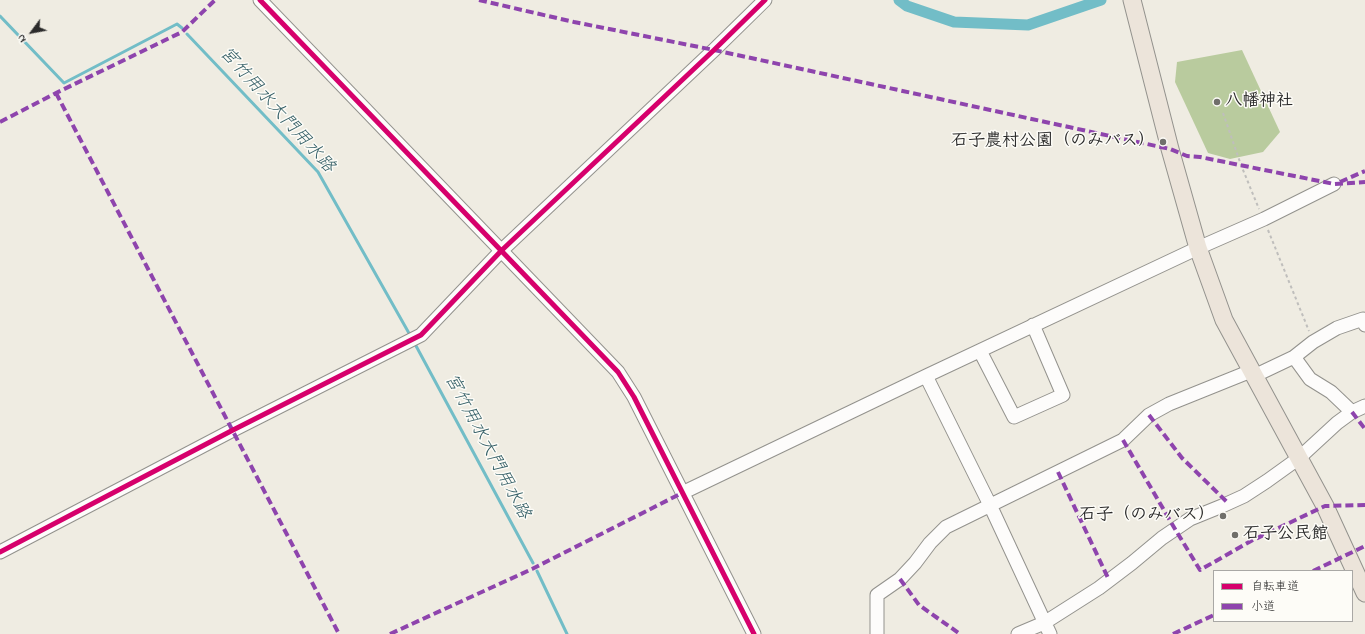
<!DOCTYPE html>
<meta charset="utf-8">
<style>
body{margin:0}
#map{position:relative;width:1365px;height:634px;overflow:hidden;background:#efece2;font-family:"Indie Flower","Klee One",sans-serif}
canvas{display:block}
.legend{position:absolute;left:1213px;top:570px;width:140px;height:52px;box-sizing:border-box;background:#fdfcf7;border:1px solid #a9a8a5;margin:0;padding:5px 7px;list-style:none;font-size:12px;color:#2b2b2b}
.legend li{display:flex;align-items:center;gap:8px;height:20px}
.legend b{width:20px;border:1px solid #a9a8a5}
.north{position:absolute;left:12px;top:12px;width:40px;height:40px;-webkit-text-stroke:3px #fdfcf7;paint-order:stroke;rotate:238deg;font-size:11px;font-weight:700;line-height:16px;text-align:center;color:#2b2b2b}
.north::after{content:'';display:block;margin:auto;width:14px;height:18px;background:#2b2b2b;clip-path:polygon(50% 0,100% 100%,50% 72%,0 100%)}
</style>
<div id="map">
<canvas width="1365" height="634"></canvas>
<ul class="legend">
<li><b style="height:5px;background:#d6006c"></b>自転車道</li>
<li><b style="height:5px;background:#8e44ad"></b>小道</li>
</ul>
<div class="north">N</div>
</div>
<script>
const ctx = document.querySelector('canvas').getContext('2d');
ctx.lineJoin = 'round';
function fill(path, color) { ctx.fillStyle = color; ctx.fill(path, 'evenodd'); }
const shape = rows => new Path2D(rows.map(r => 'M' + r).join(''));
function stroke(path, color, width, dash) { ctx.strokeStyle = color; ctx.lineWidth = width; ctx.lineCap = dash ? 'butt' : 'round'; ctx.setLineDash(dash || []); ctx.stroke(path); }
function drawText(font, color, halo, rows, align = 'center') {
  ctx.font = font + ' "Indie Flower","Klee One",sans-serif'; ctx.lineWidth = 3; ctx.setLineDash([]); ctx.textBaseline = 'middle'; ctx.strokeStyle = halo; ctx.fillStyle = color; for (const [text, x, y, turn = 0] of rows) {
    ctx.save(); ctx.translate(x, y); ctx.rotate((+turn || 0) * Math.PI / 180); ctx.textAlign = isNaN(turn) ? turn : align; if (halo) ctx.strokeText(text, 0, 0); ctx.fillText(text, 0, 0); ctx.restore();
  }
}
fill(shape([
 [1242,50,1280,132,1263,152,1230,159,1208,153,1175,82,1177,62]
]), '#b9cb9e');
stroke(shape([
 [0,16,64,83,177,24,182,28],
 [187,34,318,172,410,335],
 [415,344,533,563],
 [537,571,567,634]
]), '#72bdc7', 3);
stroke(shape([
 [899,0,907,6,954,22,1028,25,1101,0]
]), '#72bdc7', 11);
const minor = shape([
 [260,0,618,372,634,397,754,634],
 [980,351,1014,417,1063,395,1033,325],
 [1294,357,1310,379,1331,392,1352,412],
 [926,376,990,505,1050,634],
 [1254,376,1294,357,1313,342,1337,328,1363,319,1365,325],
 [682,493,926,376,1198,248,1264,219,1334,184],
 [0,552,233,430,421,335,502,250,714,50,765,0],
 [877,634,877,595,900,579,915,563,930,543,946,527,1123,440,1149,415,1169,404,1251,371],
 [1018,634,1044,623,1099,588,1132,563,1162,538,1190,519,1222,506,1244,496,1267,481,1299,458,1337,423,1352,412,1365,406]
]);
const major = shape([
 [1132,0,1170,149,1198,248,1224,320,1325,506,1365,593]
]);
stroke(minor, '#93928d', 15);
stroke(major, '#93928d', 19);
stroke(shape([
 [1223,113,1241,165,1259,209],
 [1268,230,1309,331]
]), '#bfbebc', 2, [3, 3]);
stroke(minor, '#fdfcfb', 13);
stroke(major, '#ece4da', 17);
stroke(shape([
 [479,0,574,22,714,50,1170,149,1187,156,1200,157,1334,184,1365,182],
 [56,93,339,634],
 [0,122,56,93,182,32,215,0],
 [1340,182,1365,171],
 [1352,412,1365,429],
 [1149,415,1182,458,1228,503],
 [1123,440,1175,529,1200,570,1251,541,1325,506,1365,505],
 [1058,472,1109,580],
 [1313,571,1365,546],
 [900,579,919,605,960,634],
 [390,634,532,569,682,493],
 [1173,634,1214,615]
]), '#8e44ad', 4, [8, 4]);
stroke(shape([
 [260,0,618,372,634,397,754,634],
 [0,552,233,430,421,335,502,250,714,50,765,0]
]), '#d6006c', 5);
for (const [x, y, r, color] of [
 [1217,102,4,"#706f6b"],
 [1163,142,4,"#706f6b"],
 [1223,516,4,"#706f6b"],
 [1235,535,4,"#706f6b"]
]) { const dot = new Path2D(); dot.arc(x, y, r, 0, 2 * Math.PI); ctx.fillStyle = color; ctx.fill(dot); stroke(dot, '#fdfcf7', 1.5); }
drawText('bold 17px', '#2b2b2b', '#fdfcf7', [
 ["八幡神社",1225,102],
 ["石子農村公園（のみバス）",1155,142,"right"],
 ["石子（のみバス）",1215,516,"right"],
 ["石子公民館",1243,535]
], 'left');
drawText('italic 18px', '#325d65', '#fdfcf7', [
 ["宮竹用水大門用水路",276,111,48],
 ["宮竹用水大門用水路",486,447,62]
]);
</script>
